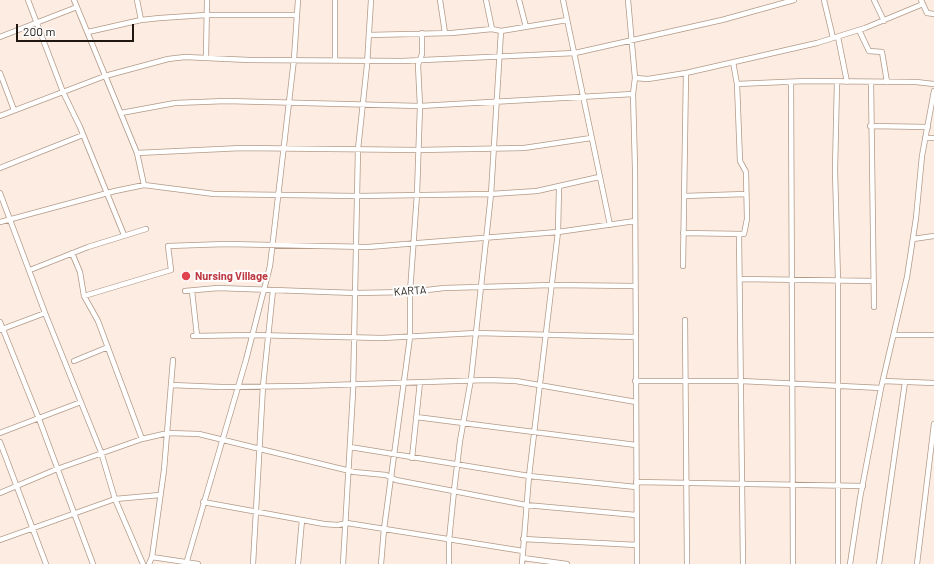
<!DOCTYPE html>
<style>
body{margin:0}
#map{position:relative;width:934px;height:564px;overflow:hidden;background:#fcece1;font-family:Barlow,sans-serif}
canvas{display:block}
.scale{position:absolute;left:16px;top:24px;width:118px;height:18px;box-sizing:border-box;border:2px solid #1f1710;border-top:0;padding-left:5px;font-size:12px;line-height:14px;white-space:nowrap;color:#1f1710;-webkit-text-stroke:3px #fdfdfd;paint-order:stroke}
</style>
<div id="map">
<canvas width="934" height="564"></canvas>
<div class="scale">200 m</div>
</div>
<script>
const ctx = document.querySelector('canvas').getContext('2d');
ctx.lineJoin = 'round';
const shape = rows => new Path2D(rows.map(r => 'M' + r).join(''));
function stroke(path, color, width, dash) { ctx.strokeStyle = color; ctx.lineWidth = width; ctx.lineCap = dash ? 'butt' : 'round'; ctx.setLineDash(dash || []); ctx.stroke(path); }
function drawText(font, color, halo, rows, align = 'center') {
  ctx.font = font + ' Barlow,sans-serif'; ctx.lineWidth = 4; ctx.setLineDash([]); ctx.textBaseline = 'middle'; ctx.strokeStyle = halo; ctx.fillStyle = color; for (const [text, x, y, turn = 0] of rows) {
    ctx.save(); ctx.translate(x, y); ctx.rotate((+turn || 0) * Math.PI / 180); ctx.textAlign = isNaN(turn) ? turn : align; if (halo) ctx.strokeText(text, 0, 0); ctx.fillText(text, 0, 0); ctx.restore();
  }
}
const street = shape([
 [28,0,63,92,80,127,124,235],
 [74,0,137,153,144,185],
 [137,0,141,20],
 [440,0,445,33],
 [486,0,492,29],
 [519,0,526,27],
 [563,0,610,225],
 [628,0,635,78,633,94,635,168,637,564],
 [824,0,833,38],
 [874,0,884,21],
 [921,0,927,13,934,14],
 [859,30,869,51,882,52,887,82],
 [88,32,141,20,160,18,206,15,297,15],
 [369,35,452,33,492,29,501,31,567,20],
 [0,37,77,7],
 [838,37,847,82],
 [206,57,207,0],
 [335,60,335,0],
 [0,73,14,110],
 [686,73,817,43,865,28,923,4],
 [635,78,648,79,686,73,683,266],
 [837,82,835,170,838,281,838,564],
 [871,82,874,307],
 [791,83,793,564],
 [737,84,806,81,916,82,934,84],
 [121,113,175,103,226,101,420,106,633,94],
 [0,116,105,76,168,59,185,57,249,60,402,61,575,53,722,20,794,0],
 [870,126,928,127],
 [925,138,934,138],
 [137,153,242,148,418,150,524,148,591,138],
 [0,168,83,135],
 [0,193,45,313,101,452,115,499,143,564],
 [684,196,746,194],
 [0,222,115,191,144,185,214,194,357,196,491,194,537,191,599,177],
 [683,233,744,234,747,219,746,172,740,161,737,84,733,62],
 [739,235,743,564],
 [913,239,934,236],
 [72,253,80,272,84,296,98,321,142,439],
 [30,270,88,247,146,229],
 [740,279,874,281],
 [185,291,218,288,355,293,410,292,444,288,552,285,635,286],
 [192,291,197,336],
 [84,296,171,270,168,246,226,244,368,247,558,232,635,221],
 [685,320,687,564],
 [0,322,39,419,93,564],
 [0,330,45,313],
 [894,335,934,335],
 [193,336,252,335,382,338,476,333,635,337],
 [74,361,108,347],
 [635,381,741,381,881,388],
 [883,381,934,383],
 [171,385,221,387,301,386,487,380,516,381,636,402],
 [416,417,636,445],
 [0,433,81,402],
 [0,442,46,564],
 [350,447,529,476,636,487],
 [412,458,420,382],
 [636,482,863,486],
 [0,493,57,469,142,439,168,433,199,434,354,472,386,475,396,480,526,505,636,515],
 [203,502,324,524,338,525,347,523,523,551],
 [523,539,637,545],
 [0,540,115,499,160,495],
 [152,557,198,564],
 [523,558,567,564],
 [149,564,152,557,164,470,173,360],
 [186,564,246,360,270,266,294,59,298,0],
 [253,564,263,386,273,290],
 [298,564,302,520],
 [343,564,353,392,358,149,367,65,371,0],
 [381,564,384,529,410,337,410,292,417,194,420,106,418,65,422,54,422,33],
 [449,564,449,540,454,491,460,441,471,379,491,194,501,31],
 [522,564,529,476,558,232,559,187],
 [850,564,860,498,881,388,907,277,916,218,922,156,934,91],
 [879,564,905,382],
 [917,564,934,424]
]);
stroke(street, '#b29a89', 6);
stroke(street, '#fff', 4.5);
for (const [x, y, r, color] of [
 [186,276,5,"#e0444e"]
]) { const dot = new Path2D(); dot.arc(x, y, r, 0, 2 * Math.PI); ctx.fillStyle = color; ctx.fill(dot); stroke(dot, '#fdfdfd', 1.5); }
drawText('bold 11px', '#be3a42', '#fdfdfd', [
 ["Nursing Village",195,276]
], 'left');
drawText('11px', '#1f1710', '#fdfdfd', [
 ["KARTA",410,291,-4]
]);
</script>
